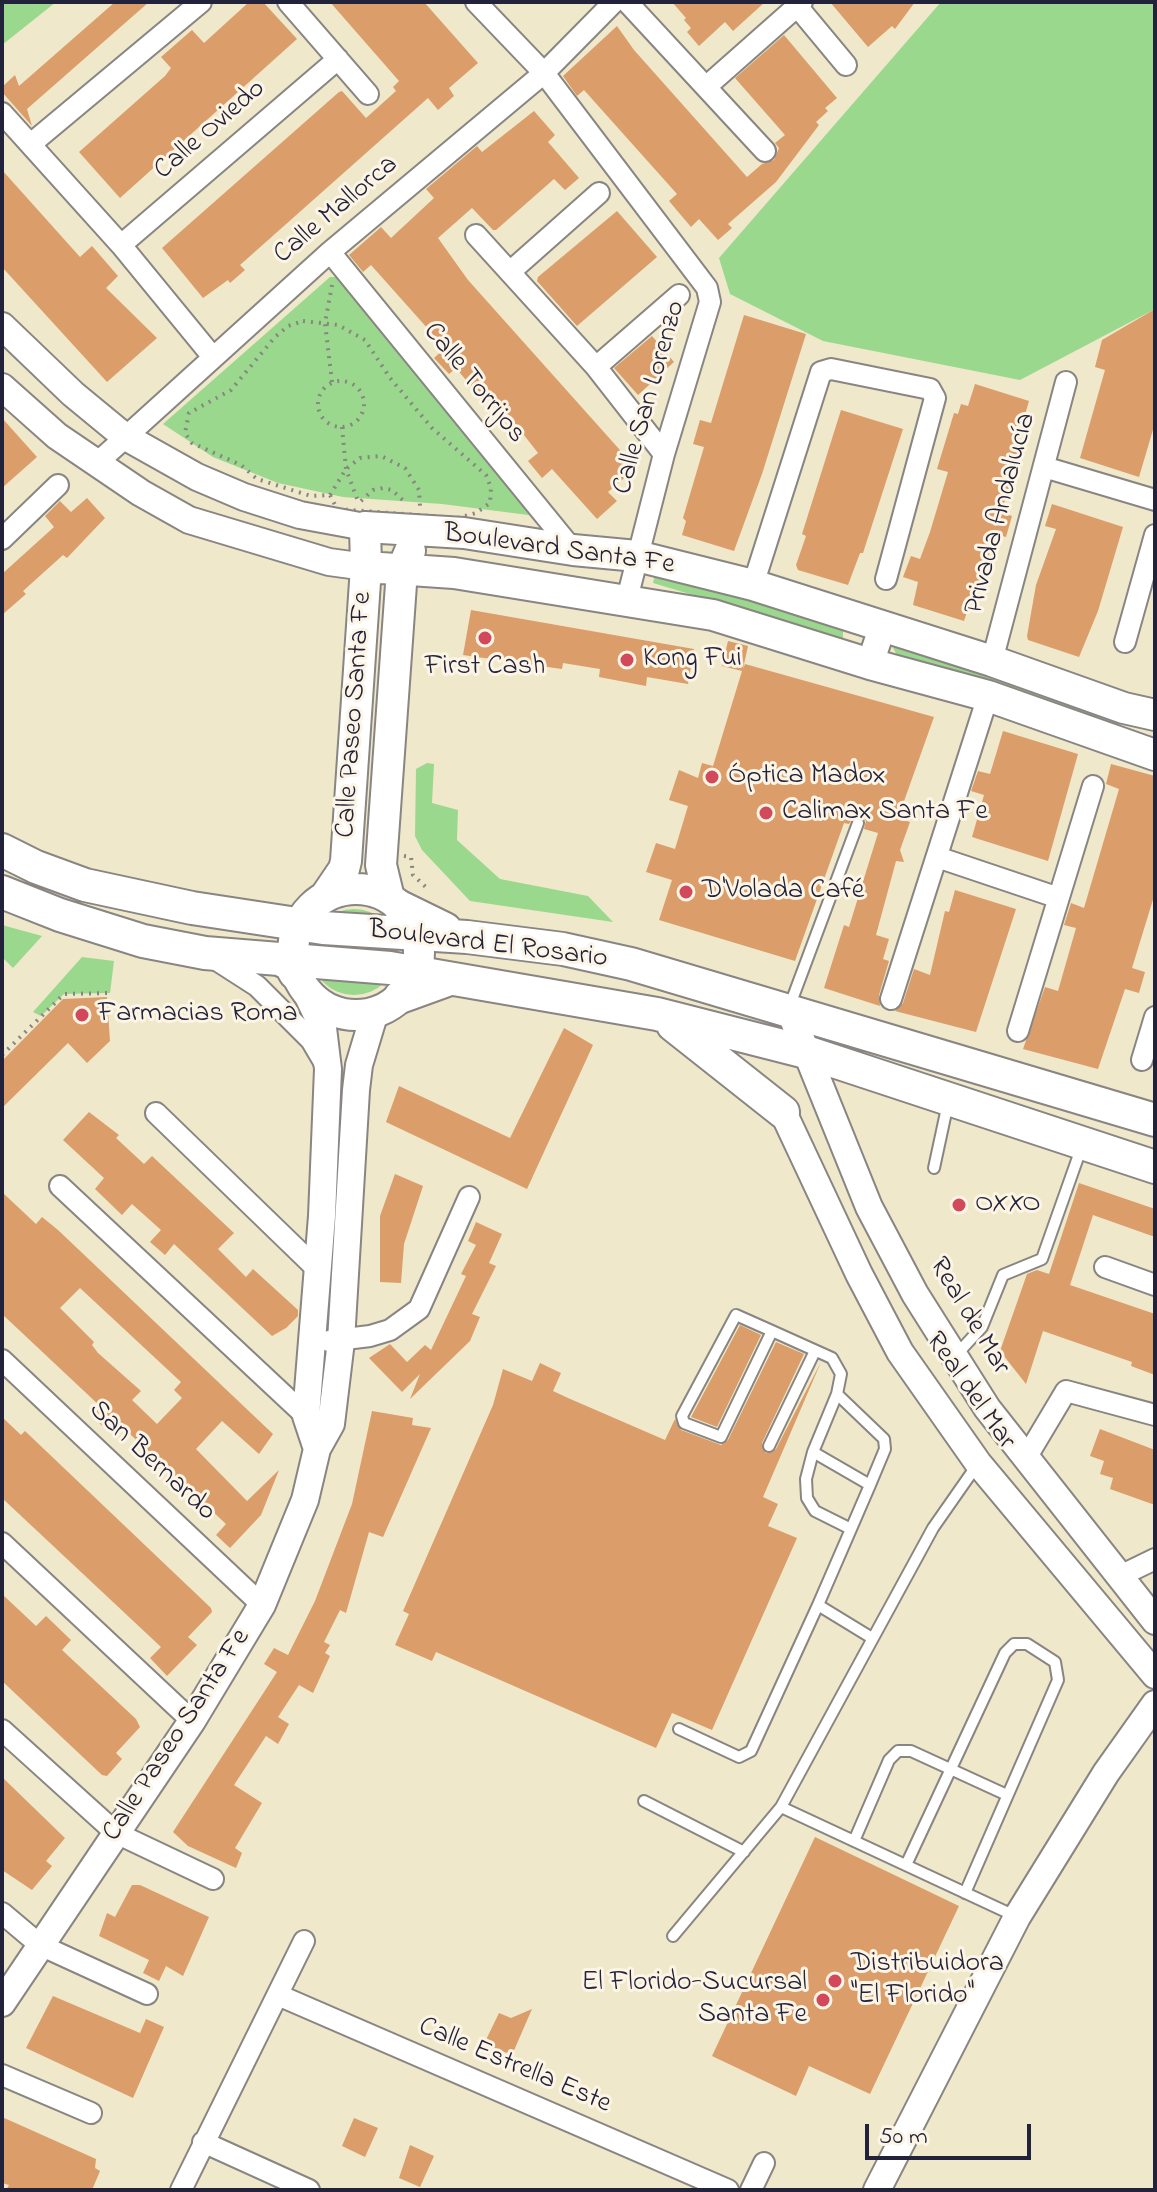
<!DOCTYPE html>
<meta charset="utf-8">
<style>
body{margin:0}
#map{position:relative;width:1157px;height:2192px;overflow:hidden;background:#efe8ca;font-family:"Indie Flower",sans-serif}
canvas{display:block}
.frame{position:absolute;inset:0;border:4px solid #22223b;pointer-events:none}
.scale{position:absolute;left:865px;top:2124px;width:166px;height:36px;box-sizing:border-box;border:4px solid #22223b;border-top:0;padding-left:10px;font-size:24px;line-height:28px;white-space:nowrap;color:#22223b;-webkit-text-stroke:6px #fcf5e5;paint-order:stroke}
</style>
<div id="map">
<canvas width="1157" height="2192"></canvas>
<div class="frame"></div>
<div class="scale">50 m</div>
</div>
<script>
const ctx = document.querySelector('canvas').getContext('2d');
ctx.lineJoin = 'round';
function fill(path, color) { ctx.fillStyle = color; ctx.fill(path, 'evenodd'); }
const shape = rows => new Path2D(rows.map(r => 'M' + r).join(''));
function stroke(path, color, width, dash) { ctx.strokeStyle = color; ctx.lineWidth = width; ctx.lineCap = dash ? 'butt' : 'round'; ctx.setLineDash(dash || []); ctx.stroke(path); }
function drawText(font, color, halo, rows, align = 'center') {
  ctx.font = font + ' "Indie Flower",sans-serif'; ctx.lineWidth = 6; ctx.setLineDash([]); ctx.textBaseline = 'middle'; ctx.strokeStyle = halo; ctx.fillStyle = color; for (const [text, x, y, turn = 0] of rows) {
    ctx.save(); ctx.translate(x, y); ctx.rotate((+turn || 0) * Math.PI / 180); ctx.textAlign = isNaN(turn) ? turn : align; if (halo) ctx.strokeText(text, 0, 0); ctx.fillText(text, 0, 0); ctx.restore();
  }
}
fill(shape([
 [2,2,56,2,2,45],
 [941,2,1155,2,1155,309,1020,380,823,341,730,294,719,258],
 [330,277,336,277,544,517,442,504,343,497,278,483,213,457,163,424],
 [669,573,843,629,843,640,653,583,655,574],
 [901,641,1101,715,1093,718,898,657,893,648],
 [427,763,434,764,432,803,458,810,457,840,500,879,588,896,613,922,470,901,422,850,415,836,416,769],
 '311 952a43 43 0 1 1 86 0a43 43 0 1 1-86 0Z',
 [2,925,42,936,13,968,2,957],
 [82,957,114,961,110,993,64,994,41,1016,33,1012]
]), '#9ad88d');
fill(shape([
 [115,2,149,2,27,109,32,126,2,92,2,87,15,75,19,86],
 [249,2,263,2,297,39,120,198,79,152,165,76,171,68,161,57,192,30,204,43],
 [330,2,424,2,478,63,449,88,454,96,438,110,428,98,240,265,245,270,230,283,228,280,203,298,162,248,339,92,342,91,366,118,396,91,393,87,399,81],
 [672,2,765,2,733,31,725,22,699,46,687,32,691,28,684,20,686,18],
 [830,2,915,2,895,29,892,26,868,47],
 [617,26,634,50,747,177,762,164,774,160,779,148,775,143,785,135,735,78,784,35,837,98,825,108,828,111,816,122,819,125,776,182,728,224,732,228,718,240,699,219,691,227,669,201,677,194,584,90,577,96,563,76],
 [534,111,555,135,548,142,579,178,565,190,554,179,496,230,493,230,472,208,438,238,468,280,636,468,608,492,617,501,597,519,552,469,542,478,528,461,538,453,506,412,503,414,488,398,484,402,456,368,449,374,434,358,445,348,371,265,363,272,349,255,381,227,391,238,434,198,426,189,477,146,482,152],
 [2,170,80,257,92,246,118,276,106,288,157,338,107,382,2,267],
 [617,211,657,257,577,326,537,281,538,277],
 [1155,309,1155,423,1139,477,1080,458,1105,370,1095,367,1102,340],
 [744,315,806,334,762,474,734,551,682,535,686,521,683,518,704,447,693,444,700,420,711,423],
 [652,336,674,362,638,395,614,368],
 [975,384,1029,401,1016,445,1022,447,1001,513,1012,516,1006,537,995,534,979,589,975,588,964,621,913,605,918,582,903,577,911,556,920,559,930,532,948,472,937,469,954,413,958,414,961,404,968,406],
 [841,410,903,429,863,553,860,553,848,585,798,570,796,565,806,536,802,534],
 [2,418,37,457,2,488],
 [87,498,105,518,67,558,63,555,23,591,26,594,2,615,2,574,54,527,45,516,60,501,71,512],
 [1052,504,1123,527,1098,611,1079,657,1028,640,1027,636,1036,585,1056,529,1045,526],
 [471,610,694,649,688,684,647,677,646,686,599,677,600,669,563,663,562,669,463,655],
 [728,641,748,646,743,669,745,664,934,717,898,818,910,822,900,850,904,862,896,861,876,935,889,939,883,959,889,961,879,995,880,1006,824,988,844,925,849,927,878,833,864,829,866,821,862,816,854,816,849,824,844,823,795,961,659,920,672,880,646,872,656,843,675,849,688,806,669,800,679,770,698,778,702,763,713,766,742,671,722,666],
 [1003,731,1078,754,1048,861,972,837,984,795,971,791,978,771,990,774],
 [1111,764,1155,776,1155,893,1132,968,1145,972,1139,993,1125,989,1098,1069,1023,1049,1045,987,1058,991,1076,928,1064,925,1071,903,1084,908,1119,789,1106,784],
 [955,890,1016,909,976,1032,895,1011,903,1003,914,969,930,975,945,911,949,912],
 [107,997,110,1041,87,1063,68,1043,2,1108,2,1061,63,999],
 [564,1028,593,1045,527,1189,386,1122,399,1086,510,1138],
 [89,1112,119,1135,116,1138,144,1164,152,1156,234,1233,218,1249,246,1277,253,1269,298,1310,298,1316,286,1328,272,1336,174,1244,165,1255,150,1242,161,1230,132,1204,122,1215,95,1189,104,1178,63,1140],
 [395,1174,423,1186,404,1244,401,1283,380,1282,380,1216],
 [1079,1183,1155,1209,1155,1237,1093,1215,1070,1285,1155,1314,1155,1375,1131,1366,1132,1362,1043,1331,1026,1384,1000,1351,1027,1274,1037,1270,1049,1274],
 [2,1192,36,1224,42,1217,58,1230,273,1434,259,1454,222,1421,196,1449,247,1501,279,1470,261,1515,230,1548,216,1535,226,1524,115,1420,106,1429,91,1416,101,1407,2,1314],
 [80,1288,181,1382,174,1390,182,1398,157,1424,132,1400,141,1391,98,1353,92,1345,94,1342,60,1308],
 [476,1222,502,1234,489,1263,496,1266,472,1314,480,1317,470,1341,410,1399,420,1374,402,1392,369,1358,390,1344,407,1362,425,1345,431,1350,466,1276,461,1274,476,1245,468,1241],
 [740,1325,761,1335,717,1427,691,1417],
 [776,1342,804,1354,762,1443,766,1453,776,1449,821,1362,763,1497,778,1504,768,1526,797,1538,712,1730,672,1713,656,1748,436,1652,432,1661,395,1645,409,1614,403,1611,493,1405,503,1369,532,1381,540,1363,561,1373,553,1391,568,1398,665,1440,675,1419,681,1430,721,1445,728,1440],
 [372,1411,413,1418,412,1425,431,1428,383,1537,369,1532,346,1613,340,1610,324,1642,330,1645,325,1653,330,1656,313,1693,299,1685,278,1717,289,1724,278,1744,266,1736,234,1785,262,1803,235,1848,242,1853,236,1868,188,1846,173,1832,277,1672,264,1664,274,1648,288,1655,315,1601,352,1504],
 [2,1417,21,1435,25,1431,211,1608,212,1612,188,1637,197,1645,167,1676,150,1658,161,1647,2,1498],
 [1100,1429,1155,1450,1155,1505,1110,1489,1113,1478,1100,1474,1104,1461,1090,1456],
 [2,1594,36,1626,46,1616,71,1640,62,1650,136,1719,140,1727,116,1753,122,1759,107,1776,102,1775,2,1681],
 [2,1777,65,1838,46,1861,52,1866,32,1890,2,1870],
 [815,1837,959,1906,870,2094,809,2066,796,2096,712,2056],
 [132,1885,140,1885,209,1917,183,1976,166,1966,159,1981,143,1973,149,1960,99,1936,107,1913,115,1917],
 [53,1996,140,2033,146,2019,164,2027,133,2098,26,2048],
 [532,2009,512,2055,484,2044,499,2013,511,2018],
 [2,2117,96,2159,95,2168,100,2171,92,2190,6,2190,9,2185,2,2183],
 [354,2118,378,2128,365,2157,342,2146],
 [410,2145,434,2156,420,2187,399,2178]
]), '#db9d6a');
const service = shape([
 [790,1005,858,823],
 [934,1168,948,1103],
 [772,1331,721,1437,684,1423,682,1416,736,1315,772,1331,832,1358,841,1374,837,1394],
 [957,1354,982,1327,1003,1275,1042,1259,1082,1146],
 [769,1446,815,1351],
 [813,1452,806,1479,807,1498,815,1511,851,1529],
 [977,1465,933,1528,781,1807,1015,1916],
 [818,1605,851,1529,870,1485,885,1449,884,1439,837,1394,813,1452,870,1485],
 [679,1729,739,1757,751,1751,818,1605,872,1638],
 [644,1801,744,1852],
 [854,1841,889,1760,898,1751,911,1751,1007,1795],
 [906,1865,1005,1653,1014,1644,1027,1644,1055,1662,1058,1680,965,1893],
 [673,1936,781,1807]
]);
const minor = shape([
 [288,2,368,94],
 [476,2,544,73,707,288,710,302,664,454,627,599],
 [627,2,765,151],
 [797,6,846,65],
 [707,86,802,2],
 [2,113,121,245,212,356],
 [32,143,201,2],
 [476,235,596,367,664,454],
 [121,245,338,59],
 [330,252,573,550],
 [511,271,599,193],
 [596,367,679,295],
 [97,463,330,252,544,73,614,2],
 [1044,467,1155,500],
 [2,539,58,485],
 [753,585,821,372,831,369,930,389,935,398,886,579],
 [1125,642,1155,535],
 [992,661,1066,382],
 [937,857,1056,897],
 [215,959,257,986,311,1040,324,1062],
 [891,999,988,696],
 [1018,1031,1093,786],
 [1142,1060,1155,1017],
 [156,1113,315,1267],
 [60,1186,306,1416,316,1420],
 [1105,1267,1155,1285],
 [329,1341,370,1336,390,1330,419,1309,469,1197],
 [2,1360,262,1605],
 [1026,1458,1066,1391,1155,1415],
 [2,1543,192,1721],
 [1120,1576,1155,1559],
 [2,1730,116,1833,213,1879],
 [2,1913,40,1945,147,1994],
 [278,1995,728,2190],
 [2,2075,91,2113],
 [203,2142,309,2190],
 [181,2190,304,1941],
 [751,2190,764,2163]
]);
const tertiary = shape([
 [2,326,73,394,124,436,197,477,244,497,300,515,365,527],
 [2,387,57,436,141,493,189,520,329,562,366,567],
 [870,664,882,628],
 [305,990,323,1028,328,1069,322,1216,306,1416,317,1449],
 [789,1009,869,1207,915,1294,987,1408,1155,1621],
 [783,1112,859,1274,900,1352,978,1463,1155,1675],
 [2,2003,192,1721,262,1605,305,1500,317,1449,331,1424,341,1341,356,1090,359,1065,375,1012],
 [877,2190,1017,1917,1106,1773,1155,1704]
]);
const secondary = shape([
 [366,567,454,573,713,615,870,664,988,696,1155,755],
 '293 952a63 63 0 1 1 126 0a63 63 0 1 1-126 0Z',
 [325,897,344,869,346,861,366,567,365,527,464,533,573,550,637,556,753,585,992,661,1124,708,1155,715],
 [389,898,381,865,402,570,410,551]
]);
const primary = shape([
 [2,850,36,867,85,885,192,908,323,928,467,937,563,949,631,964,1155,1120],
 [2,892,60,915,143,941,205,953,279,959,290,964,295,973],
 [400,907,445,929],
 [279,959,390,968,657,1014,806,1052,1155,1167],
 [400,997,447,980],
 [673,1025,783,1112]
]);
stroke(service, '#888582', 14);
stroke(minor, '#888582', 24);
stroke(tertiary, '#888582', 30);
stroke(secondary, '#888582', 34);
stroke(primary, '#888582', 36);
stroke(shape([
 [332,285,325,323,332,382],
 [303,321,338,325,365,340,390,378,432,428,486,475,491,488,490,503,476,513,457,518,337,509,330,495,311,496,257,479,241,465,192,443,185,433,189,413,231,390,275,337,288,326,303,321],
 '318 404a23 23 0 1 1 46 0a23 23 0 1 1-46 0Z',
 [342,427,346,469,359,504],
 [330,495,346,469,360,458,381,456,405,468,419,490,420,506],
 [361,501,373,490,383,488,392,490,406,503],
 [404,856,411,857,413,875,429,890],
 [2,1055,64,994,110,993]
]), '#888582', 4, [2, 6]);
stroke(service, '#fff', 10);
stroke(minor, '#fff', 20);
stroke(tertiary, '#fff', 26);
stroke(secondary, '#fff', 30);
stroke(primary, '#fff', 32);
for (const [x, y, r, color] of [
 [485,638,8,"#d1495b"],
 [627,660,8,"#d1495b"],
 [712,777,8,"#d1495b"],
 [766,813,8,"#d1495b"],
 [686,892,8,"#d1495b"],
 [82,1015,8,"#d1495b"],
 [959,1205,8,"#d1495b"],
 [835,1981,8,"#d1495b"],
 [823,2000,8,"#d1495b"]
]) { const dot = new Path2D(); dot.arc(x, y, r, 0, 2 * Math.PI); ctx.fillStyle = color; ctx.fill(dot); stroke(dot, '#fcf5e5', 3); }
drawText('28px', '#22223b', '#fcf5e5', [
 ["Calle Oviedo",211,131,-41],
 ["Calle Mallorca",337,211,-40],
 ["Calle Torrijos",473,384,51],
 ["Calle San Lorenzo",651,398,-74],
 ["Privada Andalucía",1002,514,-75],
 ["Boulevard Santa Fe",559,551,8],
 ["Calle Paseo Santa Fe",356,715,-86],
 ["Boulevard El Rosario",488,946,7],
 ["Real de Mar",968,1317,59],
 ["Real del Mar",969,1392,55],
 ["San Bernardo",151,1462,43],
 ["Calle Paseo Santa Fe",178,1736,-57],
 ["Calle Estrella Este",514,2067,23]
]);
drawText('28px', '#22223b', '#fcf5e5', [
 ["Kong Fui",643,660],
 ["First Cash",485,668,"center"],
 ["Óptica Madox",728,777],
 ["Calimax Santa Fe",782,813],
 ["D'Volada Café",702,892],
 ["Farmacias Roma",98,1015],
 ["OXXO",975,1205],
 ["Distribuidora",851,1965],
 ["\"El Florido\"",851,1997],
 ["El Florido-Sucursal",807,1984,"right"],
 ["Santa Fe",807,2016,"right"]
], 'left');
</script>
